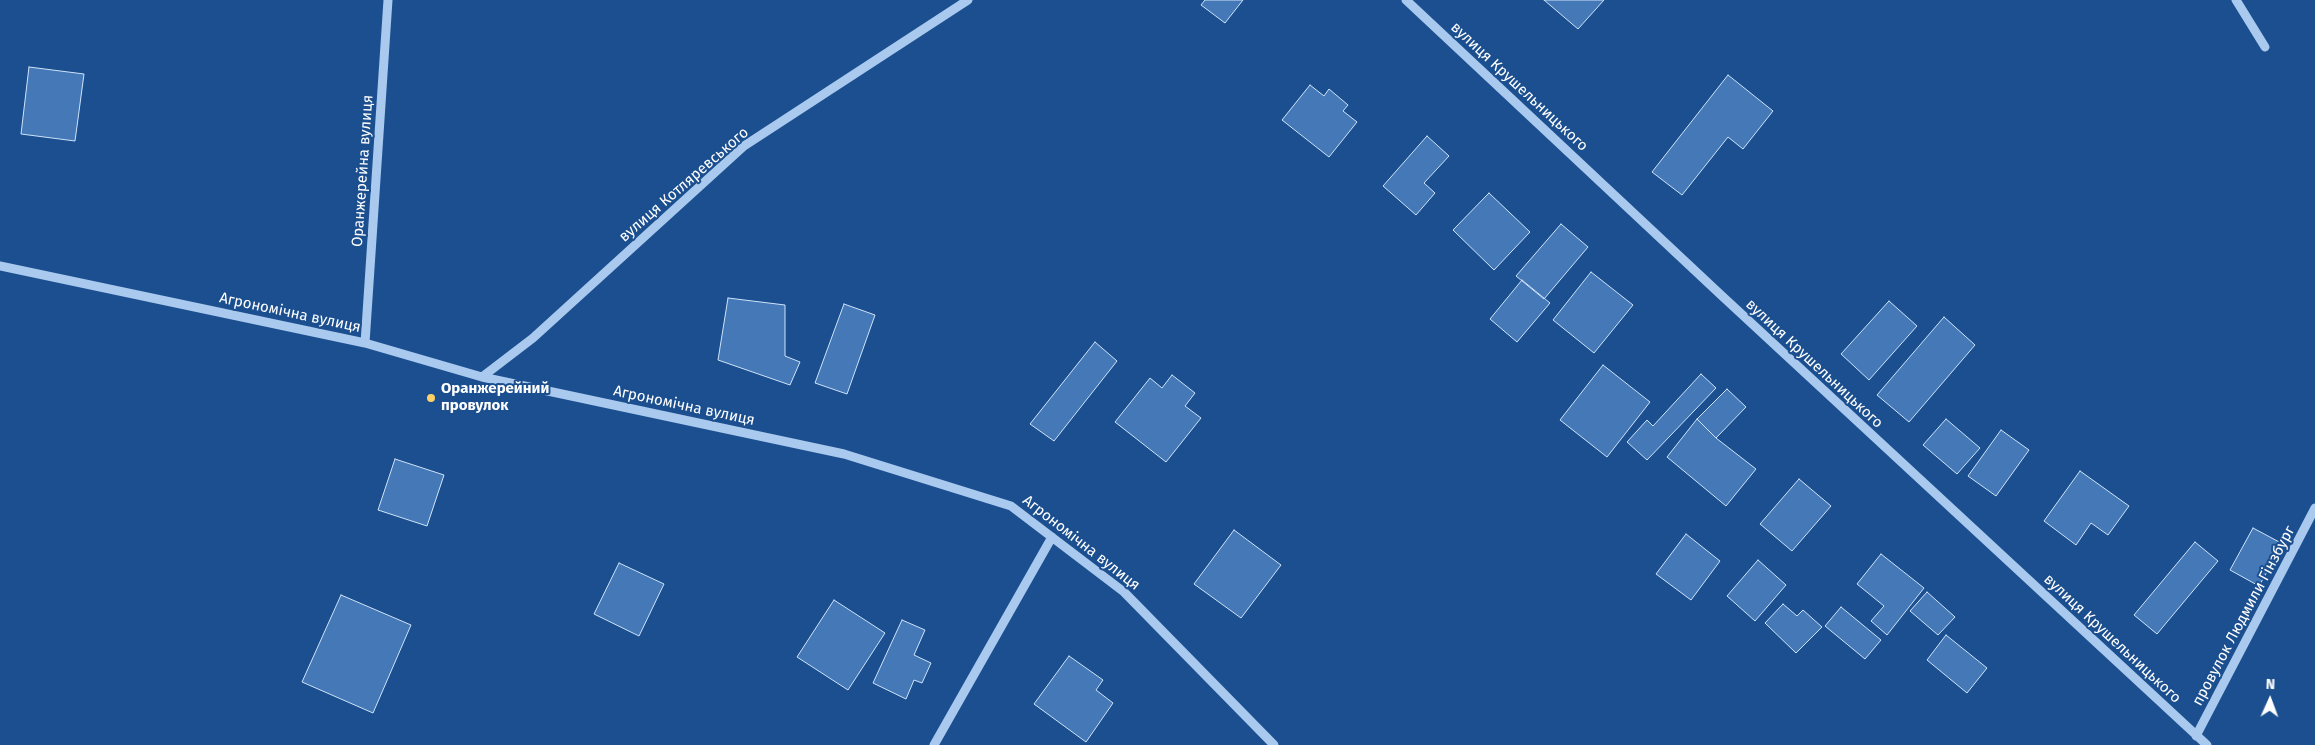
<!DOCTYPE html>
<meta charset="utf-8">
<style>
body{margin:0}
#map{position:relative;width:2315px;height:745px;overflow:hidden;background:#1b4f8f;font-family:"Fira Sans",sans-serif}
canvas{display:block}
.north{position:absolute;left:2245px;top:675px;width:50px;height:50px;-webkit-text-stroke:4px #1b4f8f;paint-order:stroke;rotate:2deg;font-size:14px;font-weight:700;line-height:20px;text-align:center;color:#fff}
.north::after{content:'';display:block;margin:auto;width:18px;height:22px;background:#fff;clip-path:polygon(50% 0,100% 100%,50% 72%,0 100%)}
</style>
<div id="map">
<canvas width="2315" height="745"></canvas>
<div class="north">N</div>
</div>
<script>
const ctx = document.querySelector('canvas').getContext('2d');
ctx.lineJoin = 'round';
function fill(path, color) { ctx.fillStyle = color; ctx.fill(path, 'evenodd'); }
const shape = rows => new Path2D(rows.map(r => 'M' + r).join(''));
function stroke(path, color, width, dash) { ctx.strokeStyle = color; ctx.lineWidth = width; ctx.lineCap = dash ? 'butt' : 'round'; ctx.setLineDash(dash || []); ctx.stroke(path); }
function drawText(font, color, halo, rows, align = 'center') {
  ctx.font = font + ' "Fira Sans",sans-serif'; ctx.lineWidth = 4; ctx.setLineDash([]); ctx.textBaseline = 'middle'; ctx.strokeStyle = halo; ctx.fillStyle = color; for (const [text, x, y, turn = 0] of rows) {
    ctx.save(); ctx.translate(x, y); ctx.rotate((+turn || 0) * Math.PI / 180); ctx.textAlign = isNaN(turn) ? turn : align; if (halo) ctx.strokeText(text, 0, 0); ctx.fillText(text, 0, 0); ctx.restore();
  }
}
const building = shape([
 [1205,0,1243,0,1225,23,1201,5,1205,0],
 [1544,0,1604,0,1578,29,1544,0],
 [29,67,84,74,75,141,21,134,29,67],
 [1728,75,1773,111,1743,149,1728,137,1682,195,1652,172,1728,75],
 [1310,85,1324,96,1329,89,1348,105,1343,111,1357,122,1329,157,1282,120,1310,85],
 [1427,136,1449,156,1424,183,1435,193,1416,215,1383,186,1427,136],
 [1489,193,1530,232,1494,270,1453,230,1489,193],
 [1561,224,1588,247,1544,299,1516,276,1561,224],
 [1591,272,1633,305,1594,353,1553,320,1591,272],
 [1522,280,1550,303,1517,342,1490,319,1522,280],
 [728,298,785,305,785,356,800,362,790,385,718,360,728,298],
 [1889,301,1917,326,1869,380,1841,354,1889,301],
 [844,304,875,315,847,394,815,383,844,304],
 [1944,317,1975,345,1909,422,1877,395,1944,317],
 [1095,342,1117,361,1054,441,1030,424,1095,342],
 [1603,365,1650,402,1607,457,1560,420,1603,365],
 [1701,374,1716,388,1647,460,1627,442,1647,420,1653,426,1701,374],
 [1172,375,1195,393,1185,406,1201,418,1166,462,1115,422,1150,378,1162,388,1172,375],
 [1727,389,1746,407,1716,438,1697,419,1727,389],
 [1697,419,1716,438,1756,469,1726,506,1667,457,1697,419],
 [1946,419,1980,448,1957,474,1923,445,1946,419],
 [2001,430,2029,450,1996,496,1968,476,2001,430],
 [395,459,444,475,427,526,378,510,395,459],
 [2080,471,2129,506,2108,535,2091,523,2076,545,2044,521,2080,471],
 [1799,479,1831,506,1792,551,1760,524,1799,479],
 [2253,528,2283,544,2259,586,2230,570,2253,528],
 [1234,530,1281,565,1241,618,1194,584,1234,530],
 [1686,534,1720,561,1691,600,1656,574,1686,534],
 [2195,542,2218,561,2157,634,2134,615,2195,542],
 [1881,554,1924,588,1887,635,1871,621,1884,606,1857,584,1881,554],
 [1758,560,1786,585,1755,621,1727,596,1758,560],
 [619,563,664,584,639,636,594,614,619,563],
 [1927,592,1955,617,1938,635,1910,611,1927,592],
 [341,595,411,625,373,713,302,682,341,595],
 [834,600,885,633,848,690,797,657,834,600],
 [1783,604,1797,616,1803,610,1822,627,1796,653,1765,623,1783,604],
 [1841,607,1881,640,1865,659,1825,626,1841,607],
 [902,620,925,630,914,655,931,663,922,683,914,680,906,699,873,683,902,620],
 [1946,635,1987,668,1967,693,1927,660,1946,635],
 [1069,656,1103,680,1096,690,1113,703,1086,742,1034,704,1069,656]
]);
fill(building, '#4478b7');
stroke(building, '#cfe3fa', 1);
stroke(shape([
 [1406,0,1721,295,2207,745],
 [2236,0,2265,47],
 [0,266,365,343,482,377,844,454,1011,506,1124,592,1274,745],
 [365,343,388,0],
 [482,377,533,338,744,146,968,0],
 [2196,736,2315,508],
 [934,745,1052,537]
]), '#a9c9ee', 9);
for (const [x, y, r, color] of [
 [431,398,5,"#ffd166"]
]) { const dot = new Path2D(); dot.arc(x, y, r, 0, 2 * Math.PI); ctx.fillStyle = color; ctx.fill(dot); stroke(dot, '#1b4f8f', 2); }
drawText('15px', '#fff', '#1b4f8f', [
 ["вулиця Крушельницького",1519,87,43],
 ["Оранжерейна вулиця",363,171,-86],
 ["вулиця Котляревського",684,185,-41],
 ["Агрономічна вулиця",290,313,12],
 ["вулиця Крушельницького",1814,364,43],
 ["Агрономічна вулиця",684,406,12],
 ["Агрономічна вулиця",1081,543,38],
 ["провулок Людмили Гінзбург",2244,616,-62],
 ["вулиця Крушельницького",2112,639,43]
]);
drawText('bold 15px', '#fff', '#1b4f8f', [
 ["Оранжерейний",441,389],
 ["провулок",441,406]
], 'left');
</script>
